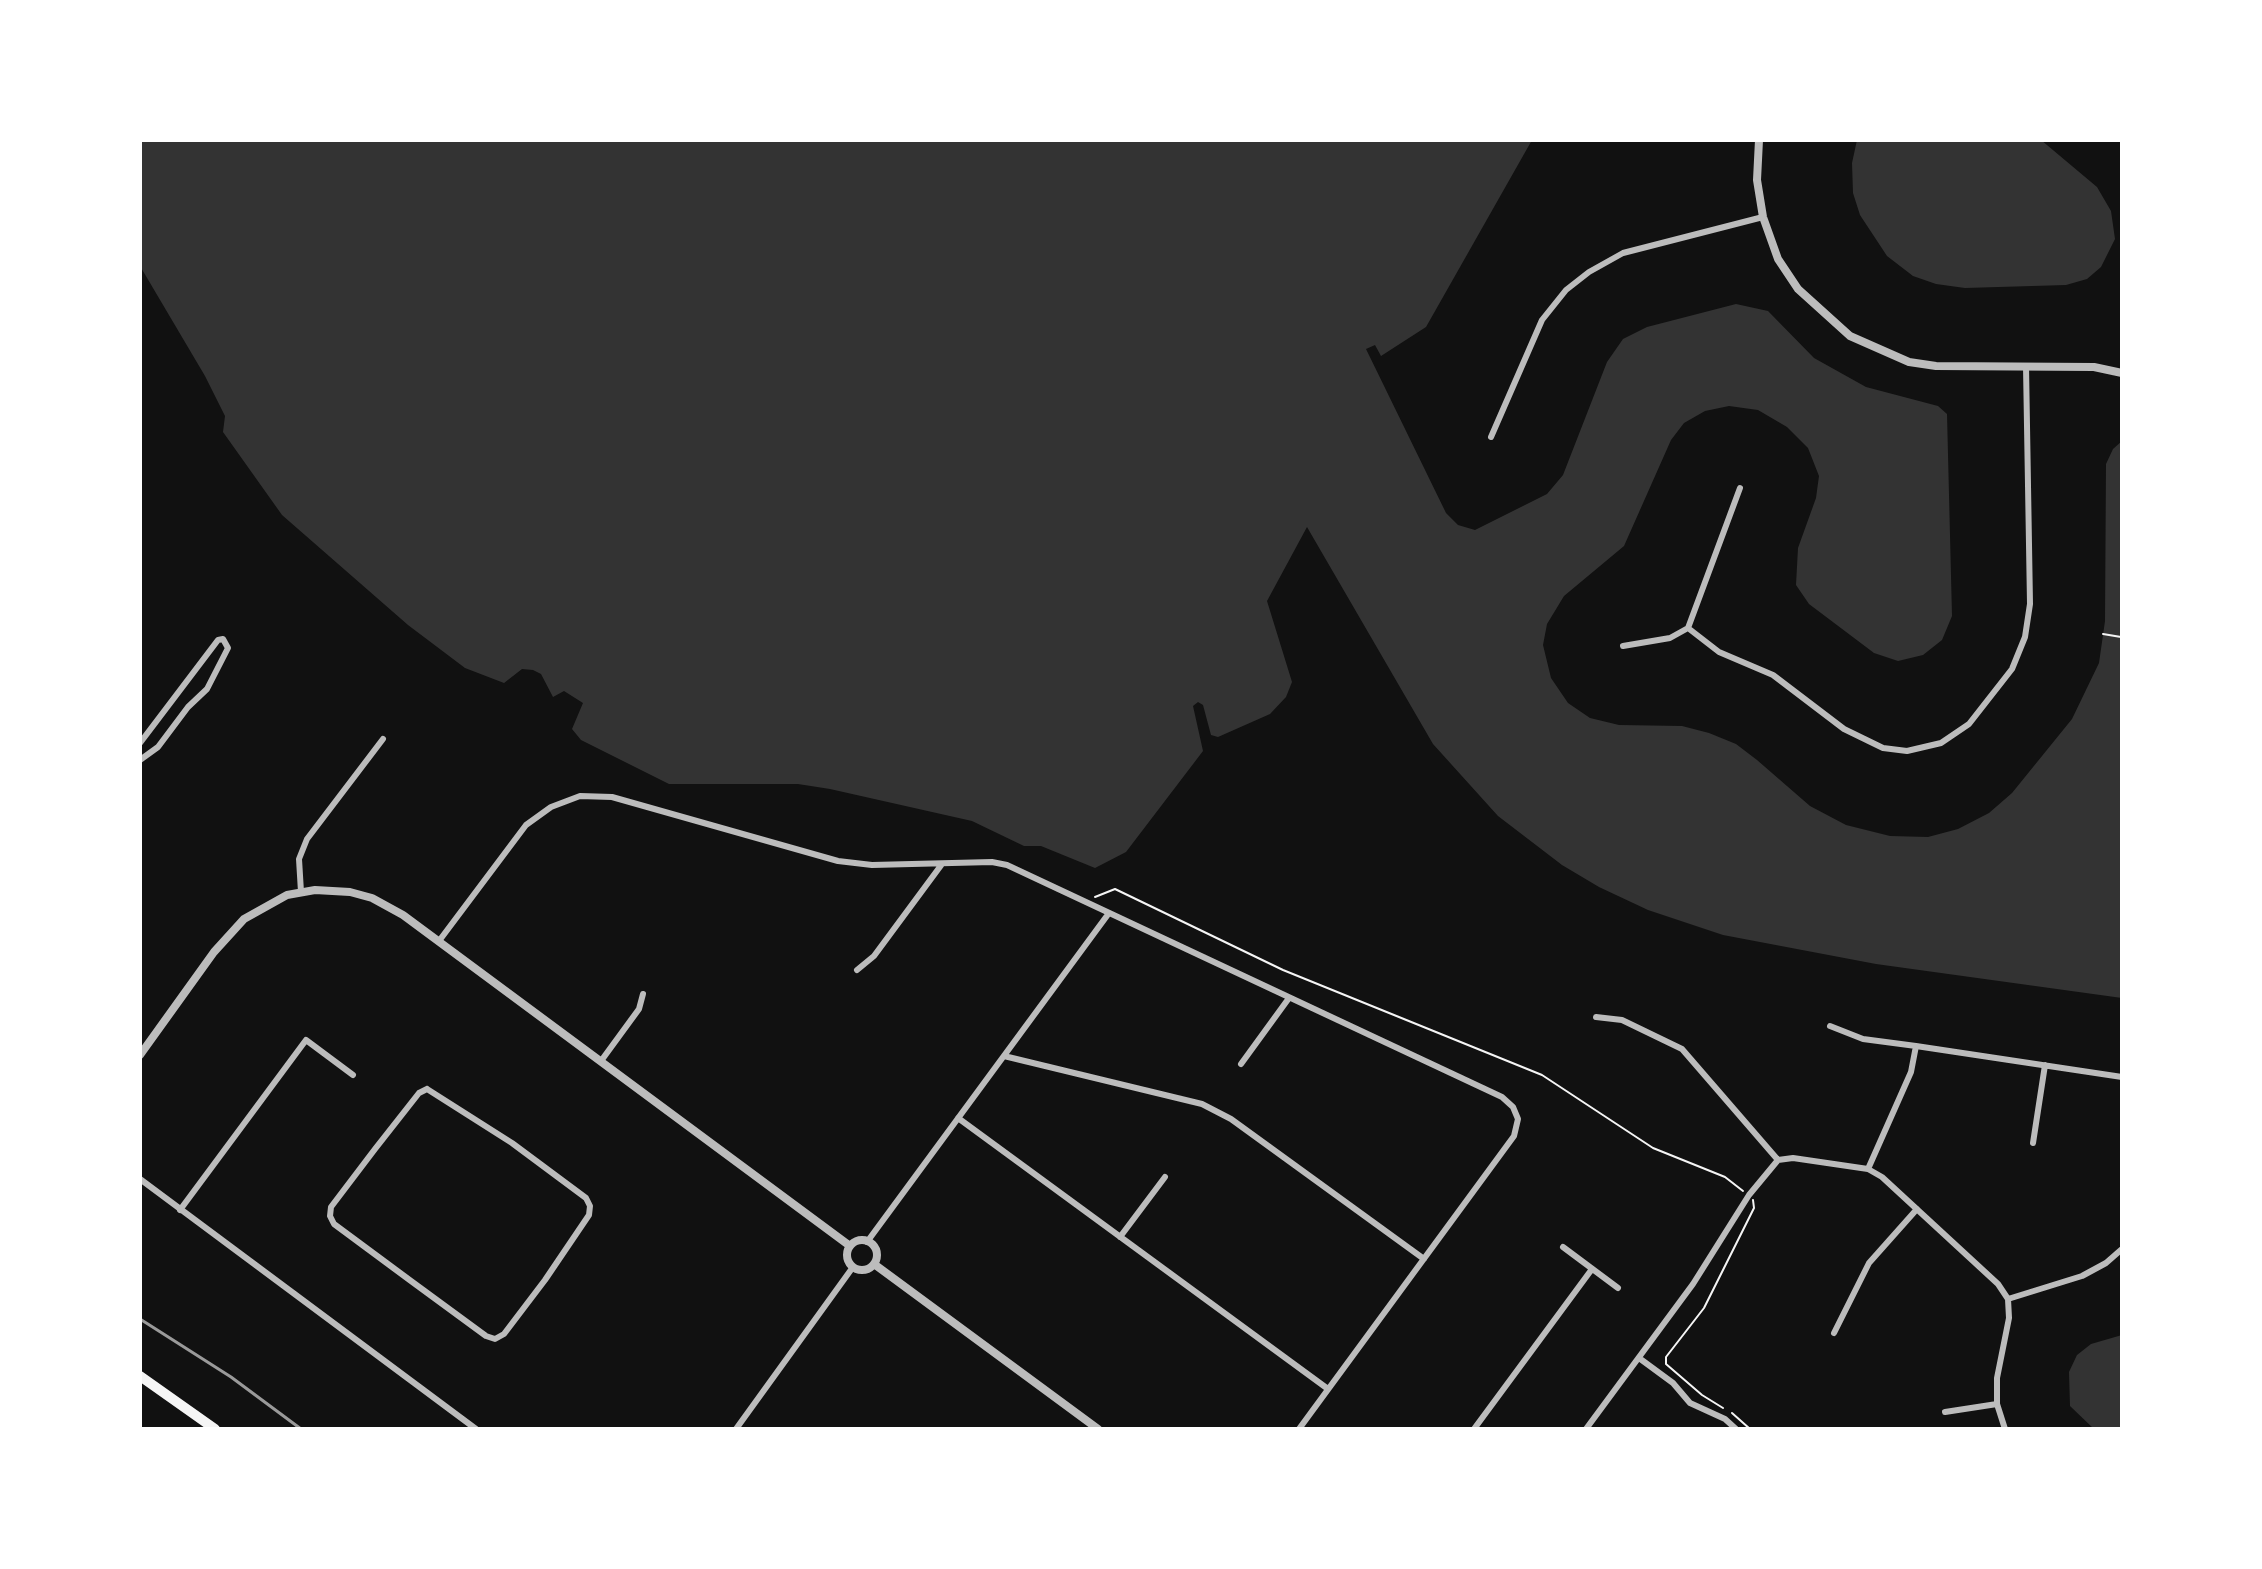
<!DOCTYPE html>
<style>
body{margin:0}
#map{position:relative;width:2262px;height:1569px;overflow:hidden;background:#111;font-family:Cabin,sans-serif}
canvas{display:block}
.frame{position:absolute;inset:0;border:142px solid #fff;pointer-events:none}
</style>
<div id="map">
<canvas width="2262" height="1569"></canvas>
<div class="frame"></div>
</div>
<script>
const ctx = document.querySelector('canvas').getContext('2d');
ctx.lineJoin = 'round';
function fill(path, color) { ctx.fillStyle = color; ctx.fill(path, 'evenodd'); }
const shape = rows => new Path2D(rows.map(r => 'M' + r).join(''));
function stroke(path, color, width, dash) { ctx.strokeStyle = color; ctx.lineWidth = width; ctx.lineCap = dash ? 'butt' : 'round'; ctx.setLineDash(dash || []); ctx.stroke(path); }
fill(shape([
 [140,140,1532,140,1426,327,1381,356,1375,345,1366,349,1446,513,1458,525,1475,530,1547,494,1563,475,1607,362,1623,339,1647,327,1736,304,1768,311,1814,358,1866,387,1938,406,1947,414,1952,616,1942,640,1923,655,1898,661,1874,653,1809,604,1796,585,1798,548,1816,498,1819,476,1808,448,1787,427,1758,410,1729,406,1705,411,1684,423,1671,440,1624,546,1564,596,1547,624,1543,645,1551,678,1568,703,1590,718,1619,725,1682,726,1709,733,1736,744,1757,760,1810,806,1846,825,1890,836,1928,837,1958,829,1989,813,2012,793,2072,719,2099,663,2105,621,2106,464,2113,449,2122,441,2122,998,1876,964,1723,935,1648,910,1599,887,1562,865,1498,816,1433,744,1307,527,1267,601,1292,682,1286,697,1270,714,1218,737,1211,735,1203,705,1198,702,1193,706,1203,751,1126,852,1095,868,1041,846,1024,846,972,821,830,789,798,784,669,784,581,740,572,729,583,703,564,691,553,697,541,674,533,670,522,669,504,683,465,668,408,625,282,515,223,432,225,416,205,376,140,266],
 [1857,140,2041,140,2097,187,2111,211,2115,239,2101,267,2087,279,2066,285,1965,288,1936,284,1913,276,1887,256,1860,215,1853,193,1852,163],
 [2122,1335,2122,1429,2094,1429,2070,1406,2069,1372,2077,1355,2091,1344]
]), '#333');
stroke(shape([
 [2103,634,2121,637],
 [1095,897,1115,889,1283,970,1542,1075,1653,1148,1725,1177,1743,1191],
 [1723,1408,1702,1395,1666,1364,1666,1357,1704,1308,1754,1208,1753,1200],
 [1732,1413,1750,1429]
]), '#f5f5f5', 2);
stroke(shape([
 [1491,437,1542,320,1566,290,1589,272,1623,253,1763,217],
 [1688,628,1719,652,1773,675,1844,729,1883,748,1907,751,1941,743,1969,724,2012,669,2025,637,2030,604,2026,366],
 [1623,646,1670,638,1688,628,1740,488],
 [140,743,218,640,223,639,228,648,207,689,188,707,158,747,140,760],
 [301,892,299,859,307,839,383,739],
 [439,941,526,825,551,807,580,796,612,797,838,861,872,865,992,862,1007,865,1502,1097,1513,1107,1518,1119,1514,1136,1299,1429],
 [857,970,874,956,942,864],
 [1596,1017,1622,1020,1682,1049,1778,1160],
 [1830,1026,1863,1039,1916,1046],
 [1004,1056,1202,1104,1231,1119,1424,1259],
 [601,1061,639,1009,643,994],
 [1241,1064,1289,998],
 [427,1089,512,1143,586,1198,590,1206,589,1215,545,1280,504,1334,495,1339,486,1336,411,1281,334,1224,330,1216,331,1207,375,1149,419,1093,427,1089],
 [958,1118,1328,1389],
 [2033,1143,2045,1065],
 [1778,1160,1793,1158,1868,1169,1882,1177,1998,1284,2008,1299,2009,1318,1997,1378,1997,1404,2005,1429],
 [1868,1169,1911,1072,1916,1046,2122,1077],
 [140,1179,476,1429],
 [180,1210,306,1040,353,1075],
 [1120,1237,1165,1177],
 [867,1242,1109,913],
 [1563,1247,1618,1288],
 [2008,1299,2082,1276,2106,1263,2122,1249],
 [1834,1333,1869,1263,1917,1209],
 [1639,1358,1673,1383,1690,1403,1725,1419,1736,1429],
 [1945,1412,1997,1404],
 [736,1429,853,1267],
 [1474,1429,1592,1269],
 [1586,1429,1693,1284,1749,1195,1778,1160]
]), '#bcbcbc', 6);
stroke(shape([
 [1759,140,1757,180,1763,217,1778,259,1798,289,1850,336,1909,362,1936,366,2094,367,2122,373],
 [140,1055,214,952,244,919,287,895,315,890,350,892,372,898,403,915,850,1246],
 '847 1255a15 15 0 1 1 30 0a15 15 0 1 1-30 0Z',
 [874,1264,1098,1429]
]), '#bcbcbc', 8);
stroke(shape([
 [140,1376,215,1429]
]), '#f5f5f5', 10);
stroke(shape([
 [140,1319,231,1377,301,1429]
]), '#9a9a9a', 3);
</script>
